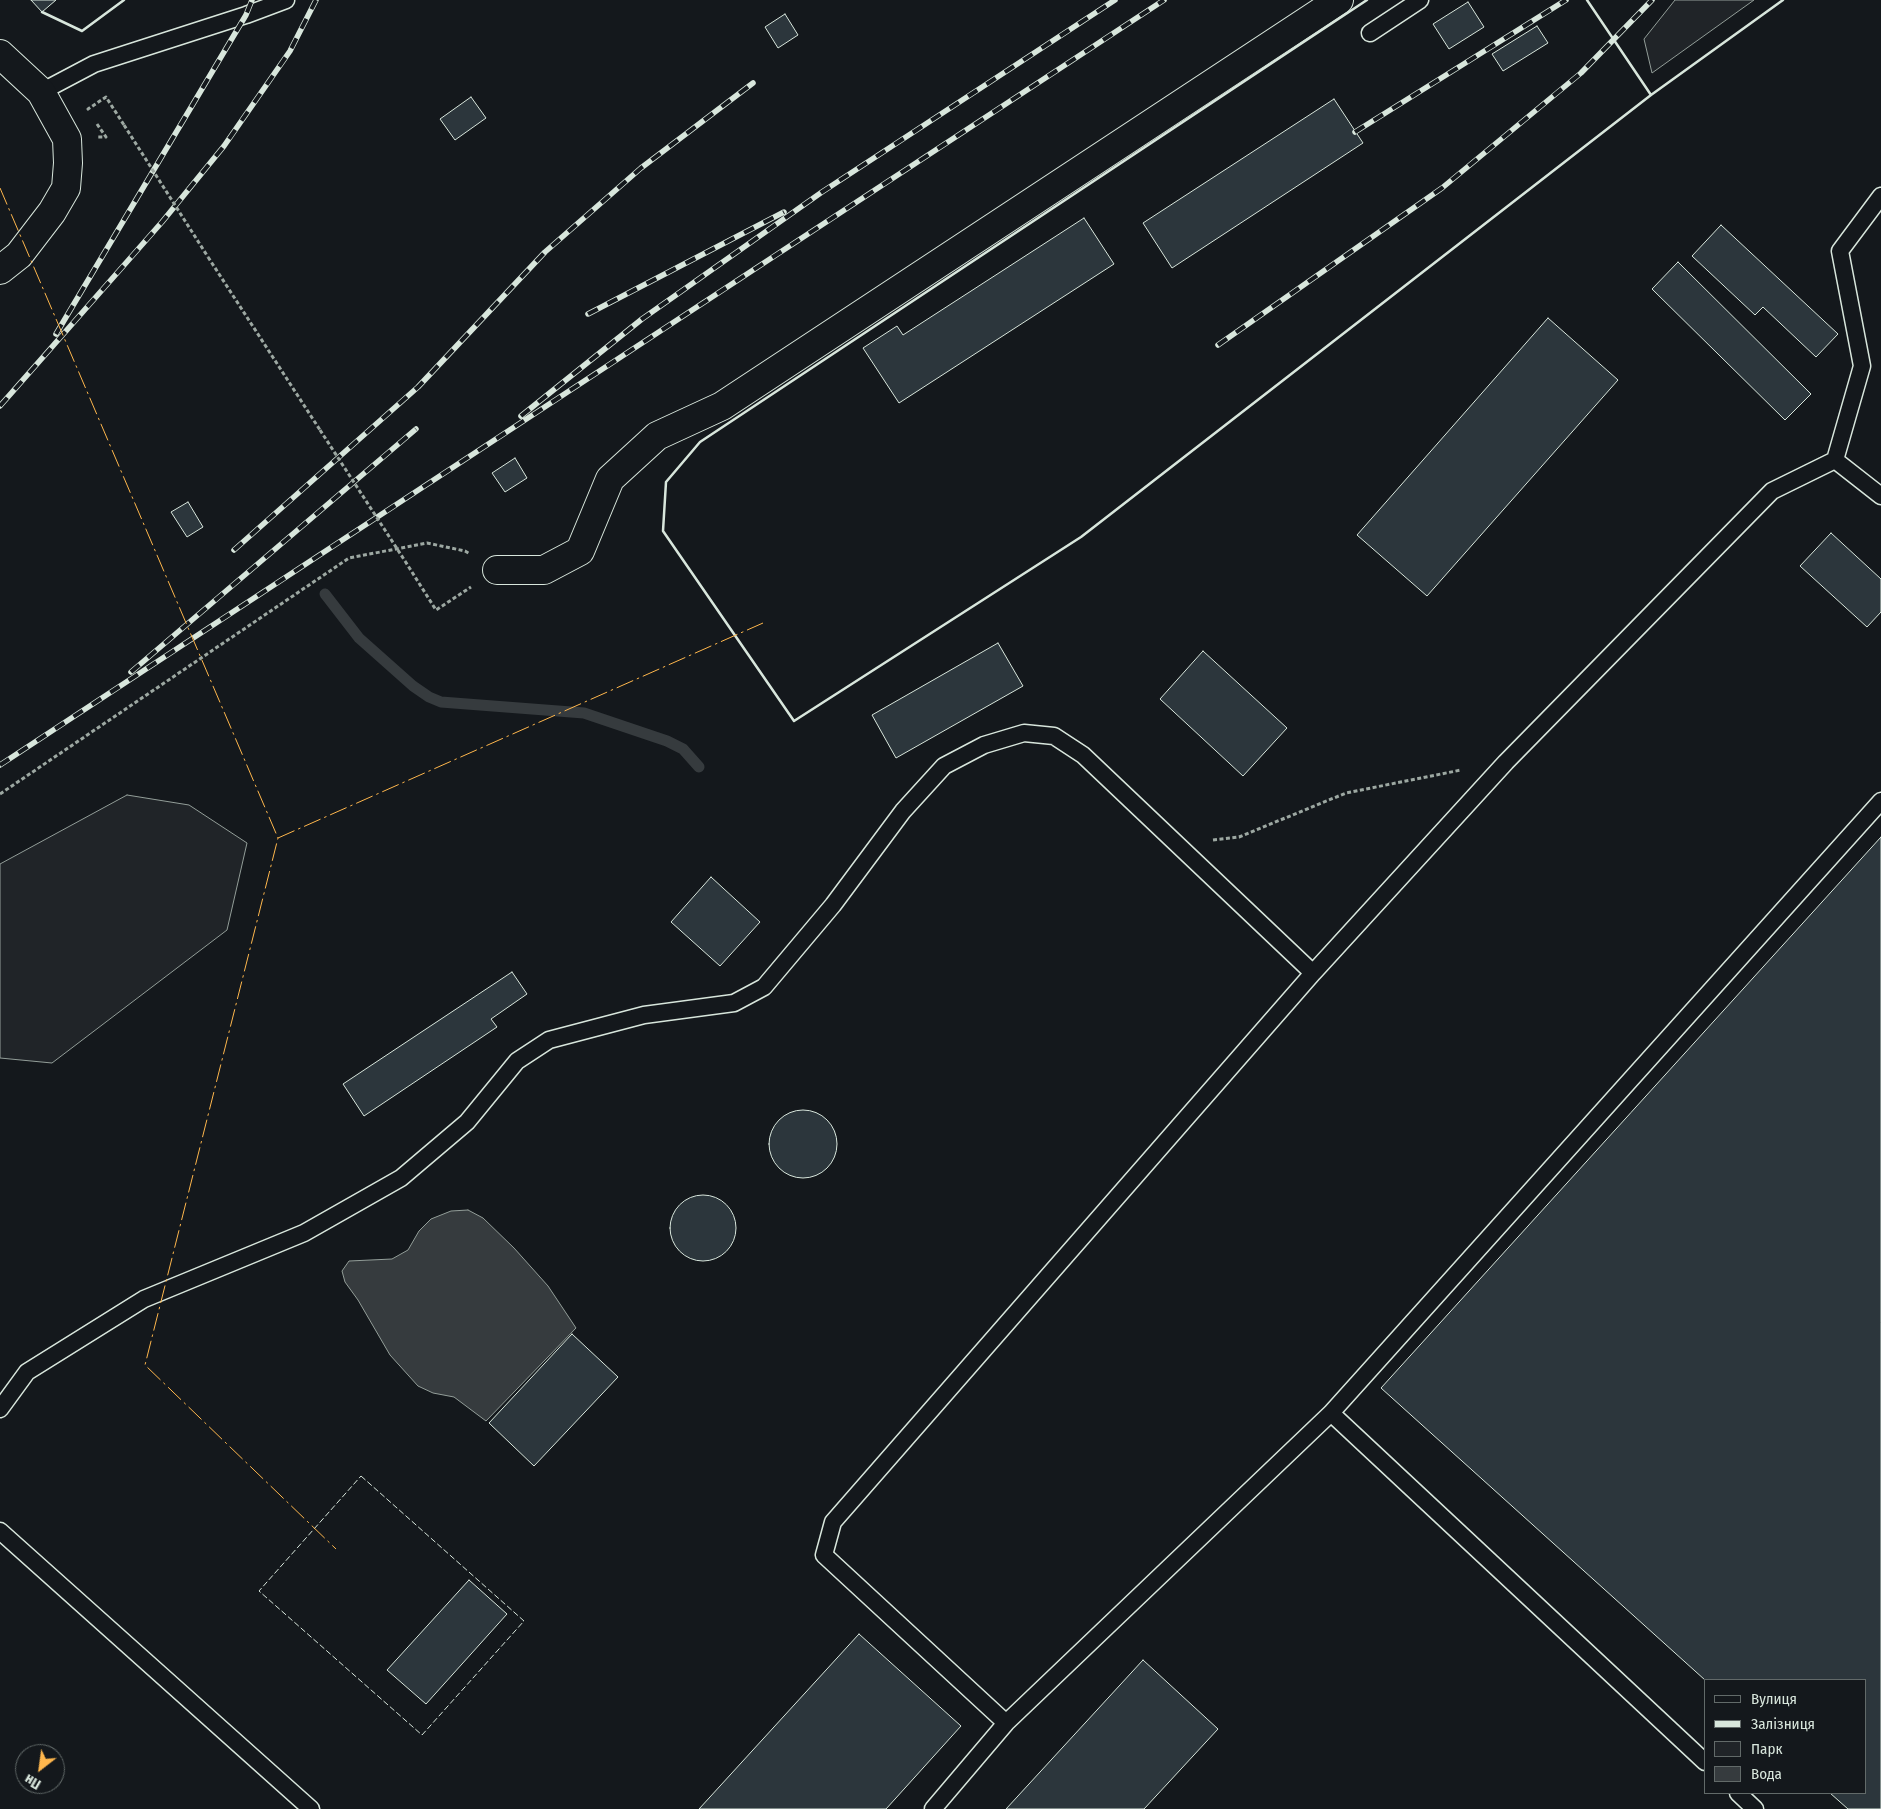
<!DOCTYPE html>
<meta charset="utf-8">
<style>
body{margin:0}
#map{position:relative;width:1881px;height:1809px;overflow:hidden;background:#14181c;font-family:"Fira Sans Condensed",sans-serif}
canvas{display:block}
.legend{position:absolute;left:1704px;top:1679px;width:162px;height:115px;box-sizing:border-box;background:#14181c;border:1px solid #626a69;margin:0;padding:6px 9px;list-style:none;font-size:15px;color:#d8e6dc}
.legend li{display:flex;align-items:center;gap:10px;height:25px}
.legend b{width:25px;border:1px solid #626a69}
.north{position:absolute;left:15px;top:1744px;width:50px;height:50px;box-sizing:border-box;background:#14181c;border:1px solid #626a69;border-radius:50%;rotate:210deg;font-size:14px;font-weight:700;line-height:20px;text-align:center;color:#d8e6dc}
.north::after{content:'';display:block;margin:auto;width:18px;height:22px;background:#ffb74d;clip-path:polygon(50% 0,100% 100%,50% 72%,0 100%)}
</style>
<div id="map">
<canvas width="1881" height="1809"></canvas>
<ul class="legend">
<li><b style="height:6px;background:#14181c"></b>Вулиця</li>
<li><b style="height:6px;background:#d8e6dc"></b>Залізниця</li>
<li><b style="height:14px;background:#202428"></b>Парк</li>
<li><b style="height:14px;background:#363b3e"></b>Вода</li>
</ul>
<div class="north">Пн</div>
</div>
<script>
const ctx = document.querySelector('canvas').getContext('2d');
ctx.lineJoin = 'round';
function fill(path, color) { ctx.fillStyle = color; ctx.fill(path, 'evenodd'); }
const shape = rows => new Path2D(rows.map(r => 'M' + r).join(''));
function stroke(path, color, width, dash) { ctx.strokeStyle = color; ctx.lineWidth = width; ctx.lineCap = dash ? 'butt' : 'round'; ctx.setLineDash(dash || []); ctx.stroke(path); }
const green = shape([
 [1675,0,1754,0,1652,73,1644,39,1675,0],
 [127,795,189,805,247,843,227,930,52,1063,0,1058,0,864,127,795]
]);
fill(green, '#202428');
stroke(green, '#939e99', 1);
const water = shape([
 [468,1210,483,1218,514,1248,548,1286,576,1328,486,1421,454,1397,433,1393,418,1386,390,1355,358,1300,345,1282,342,1271,349,1261,392,1259,408,1250,419,1231,431,1219,451,1211,468,1210]
]);
fill(water, '#363b3e');
stroke(water, '#939e99', 1);
stroke(shape([
 [325,594,359,638,413,686,429,697,441,702,584,713,667,741,683,749,699,767]
]), '#363b3e', 11);
const building = shape([
 [31,0,56,0,42,12,31,0],
 [1468,2,1484,27,1449,49,1433,24,1468,2],
 [785,14,798,35,778,48,765,27,785,14],
 [1537,26,1548,43,1503,71,1492,54,1537,26],
 [471,97,486,118,455,140,440,119,471,97],
 [1334,99,1363,143,1172,268,1143,223,1334,99],
 [1084,218,1114,264,899,403,863,348,897,326,903,335,1084,218],
 [1721,225,1838,334,1816,357,1763,307,1755,315,1692,256,1721,225],
 [1678,262,1811,394,1785,420,1652,289,1678,262],
 [1548,318,1618,380,1427,596,1357,535,1548,318],
 [515,458,527,478,505,492,492,473,515,458],
 [188,502,203,527,187,537,171,512,188,502],
 [1831,533,1881,579,1881,612,1867,627,1800,566,1831,533],
 [998,643,1023,686,896,758,872,715,998,643],
 [1203,651,1287,728,1243,776,1160,699,1203,651],
 [1881,837,1881,1809,1848,1809,1830,1793,1865,1793,1865,1680,1705,1680,1381,1388,1881,837],
 [711,877,760,922,720,966,671,922,711,877],
 [512,972,527,994,491,1019,497,1027,364,1116,343,1084,512,972],
 '769 1144a34 34 0 1 1 68 0a34 34 0 1 1-68 0Z',
 '670 1228a33 33 0 1 1 66 0a33 33 0 1 1-66 0Z',
 [572,1334,618,1377,534,1466,489,1423,572,1334],
 [469,1580,507,1614,426,1704,387,1670,469,1580],
 [859,1634,961,1726,886,1809,699,1809,859,1634],
 [1143,1660,1218,1729,1144,1809,1006,1809,1143,1660]
]);
fill(building, '#2c363c');
stroke(building, '#d8e6dc', 1);
const service = shape([
 [1370,33,1420,0],
 [41,92,94,64,246,15,286,0],
 [1881,196,1840,251,1862,366,1835,460,1881,496],
 [0,1409,27,1372,144,1299,304,1233,401,1178,467,1122,517,1061,549,1040,644,1015,734,1003,764,987,833,905,903,811,944,766,984,745,1024,733,1054,736,1083,755,1313,973],
 [1331,1413,1705,1762],
 [0,1531,311,1809],
 [1006,1723,824,1555,833,1522,1313,973,1506,762,1772,491,1835,460],
 [1738,1793,1755,1809],
 [933,1809,1006,1723,1331,1413,1881,801]
]);
const minor = shape([
 [0,54,41,92,67,139,68,163,66,188,52,212,19,255,0,270],
 [497,570,544,570,580,551,610,479,657,436,722,406,1339,0]
]);
stroke(service, '#d8e6dc', 19);
stroke(minor, '#d8e6dc', 30);
stroke(shape([
 [89,110,88,109,106,97,124,125],
 [97,124,106,137,98,137],
 [208,257,320,430],
 [405,561,436,610,471,587],
 [0,794,349,558,427,543,465,551,470,554],
 [1213,840,1239,837,1346,793,1461,770]
]), '#9da8a2', 3, [4, 2.5]);
stroke(service, '#14181c', 16);
stroke(minor, '#14181c', 28);
const rail = shape([
 [1355,132,1566,0],
 [588,314,784,212],
 [56,334,246,15,252,0],
 [1218,345,1442,188,1581,73,1652,0],
 [0,406,162,222,224,146,290,51,316,0],
 [521,416,642,319,822,192,1115,0],
 [234,550,418,387,545,252,641,168,753,83],
 [131,672,416,429],
 [0,765,1164,0]
]);
stroke(rail, '#d8e6dc', 5.5);
stroke(rail, '#14181c', 4, [11]);
stroke(shape([
 [124,125,208,257],
 [320,430,405,561]
]), '#9da8a2', 3, [4, 2.5]);
stroke(shape([
 [361,1476,524,1621,422,1735,259,1591,361,1476]
]), '#d8e6dc', 1, [6, 2.5]);
stroke(shape([
 [1367,0,700,442,666,482,663,531,794,721,1081,537,1651,95,1783,0],
 [1587,0,1651,95],
 [42,12,82,31,124,0]
]), '#d8e6dc', 2.5);
stroke(shape([
 [0,188,278,838,145,1365,336,1549],
 [278,838,763,623]
]), '#ffb74d', 1, [18, 4, 2.5, 4]);
</script>
